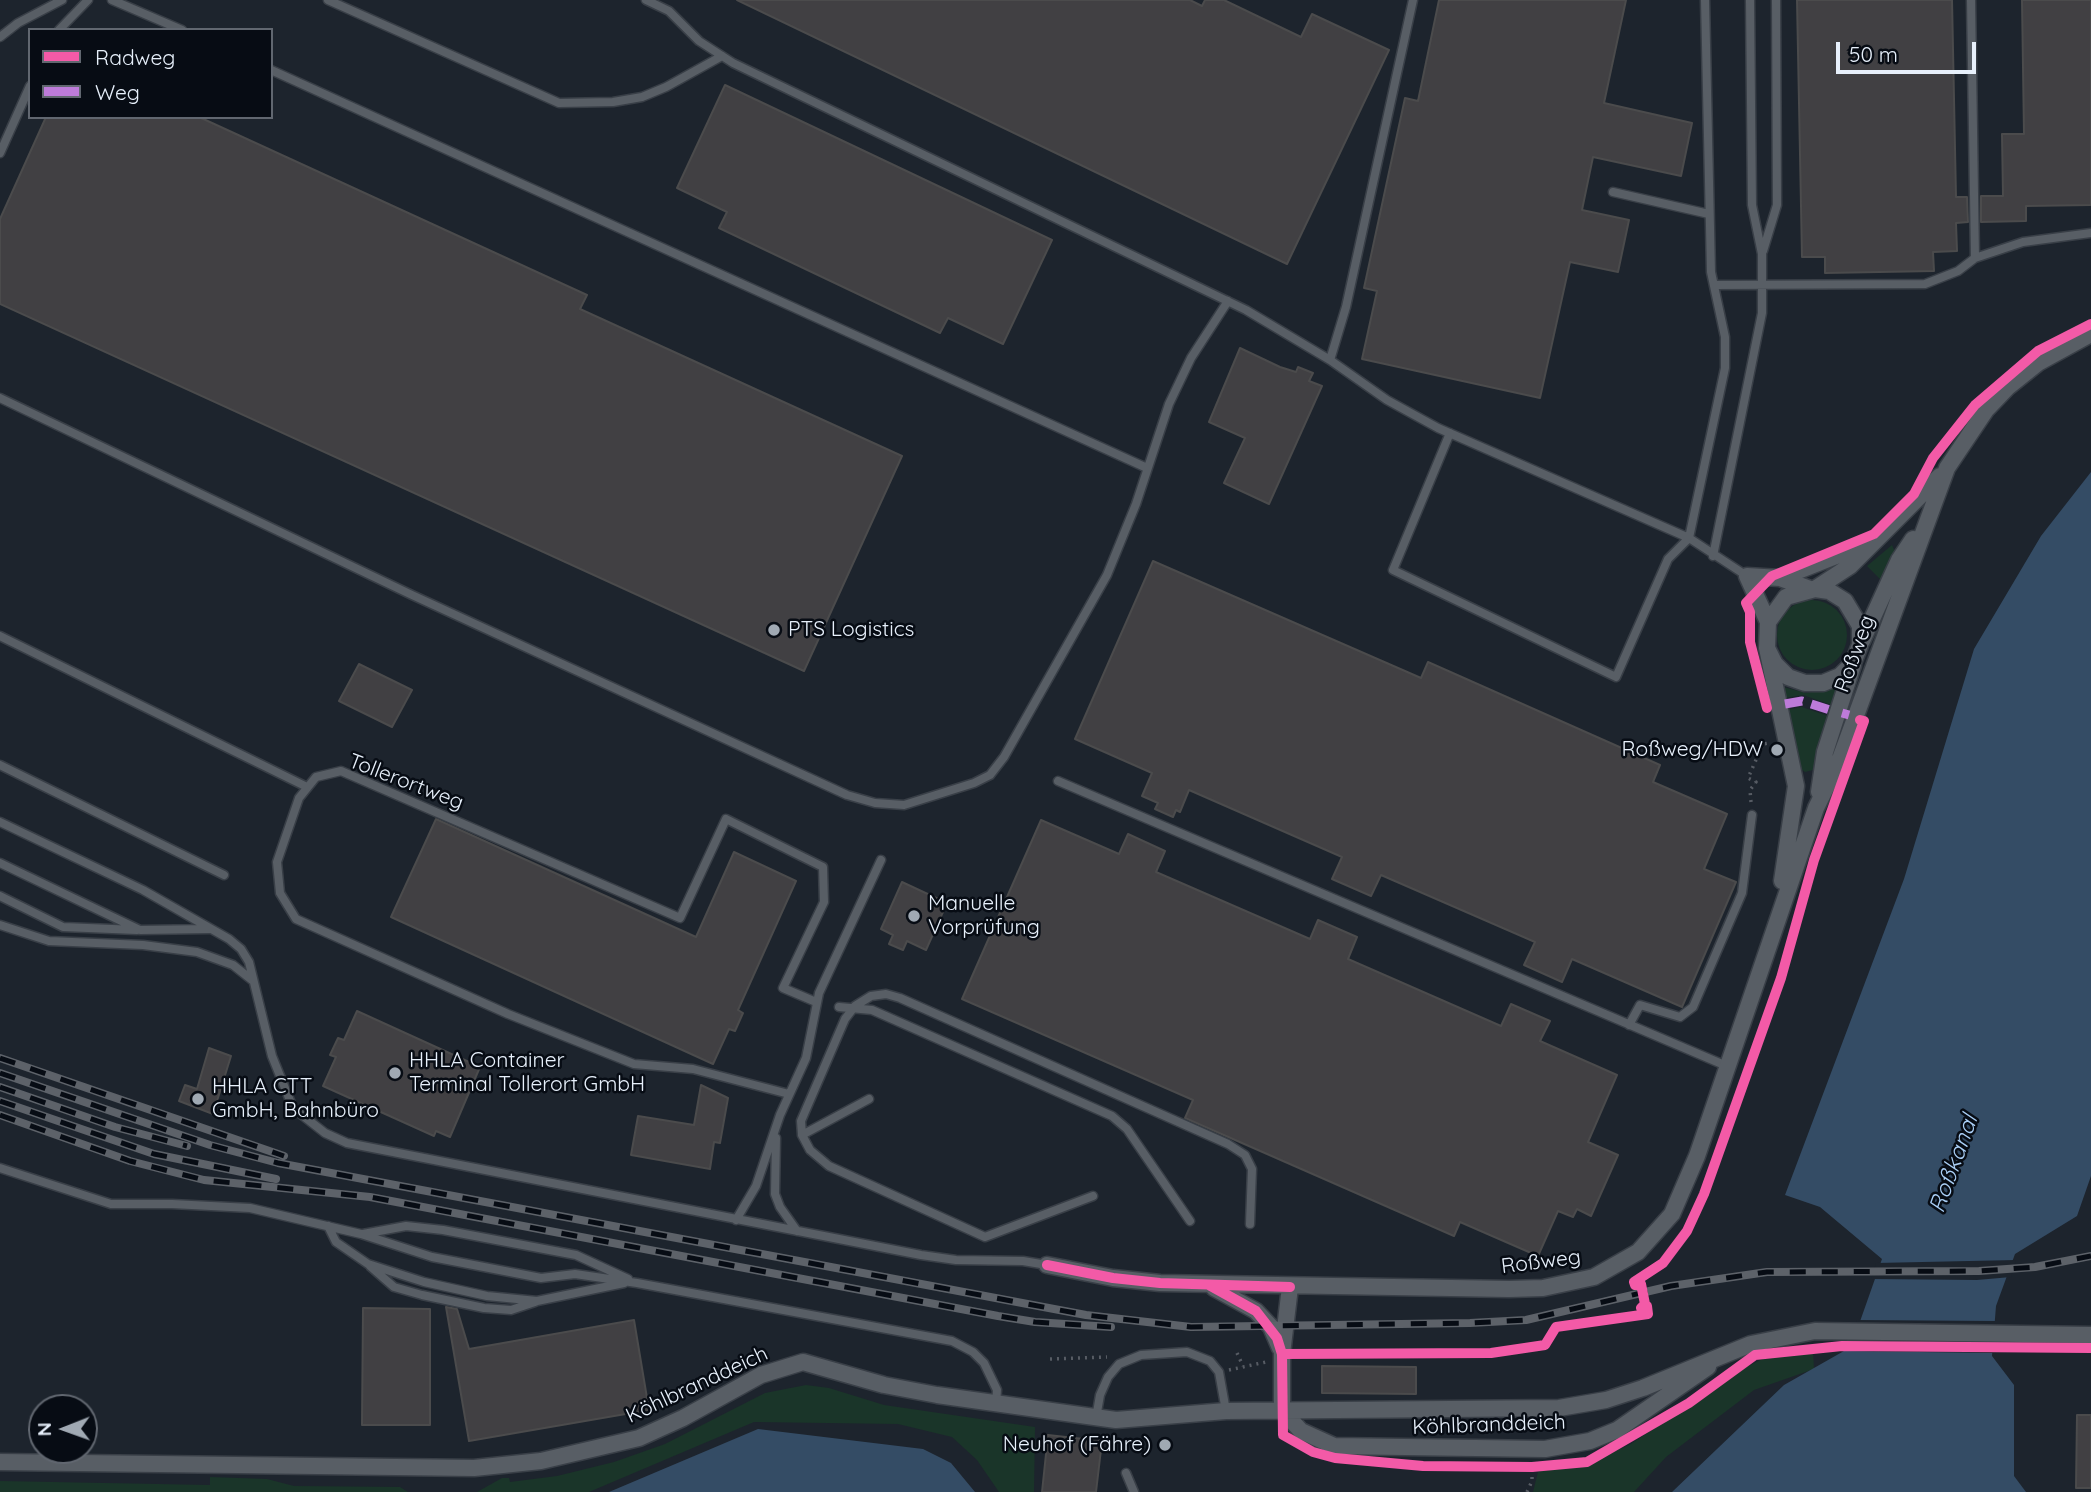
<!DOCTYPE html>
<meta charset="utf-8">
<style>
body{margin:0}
#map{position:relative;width:2091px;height:1492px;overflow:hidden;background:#1d242d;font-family:Quicksand,sans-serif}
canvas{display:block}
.legend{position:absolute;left:28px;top:28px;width:245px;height:91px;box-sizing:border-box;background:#070c14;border:2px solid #616770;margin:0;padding:9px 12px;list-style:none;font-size:21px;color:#e7f0fb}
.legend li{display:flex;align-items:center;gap:14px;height:35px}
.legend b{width:35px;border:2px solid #616770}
.north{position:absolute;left:28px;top:1394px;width:70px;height:70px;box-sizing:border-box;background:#070c14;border:2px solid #616770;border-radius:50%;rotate:269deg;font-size:19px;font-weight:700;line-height:28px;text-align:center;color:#e7f0fb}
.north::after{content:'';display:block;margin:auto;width:24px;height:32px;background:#a0a9b3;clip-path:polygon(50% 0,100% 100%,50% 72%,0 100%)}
.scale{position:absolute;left:1836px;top:42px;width:140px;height:32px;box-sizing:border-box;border:4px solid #e7f0fb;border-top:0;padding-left:9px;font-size:21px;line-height:24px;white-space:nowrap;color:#e7f0fb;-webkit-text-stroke:5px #070c14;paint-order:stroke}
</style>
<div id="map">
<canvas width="2091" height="1492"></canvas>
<ul class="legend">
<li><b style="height:9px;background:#f35aa7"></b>Radweg</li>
<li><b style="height:9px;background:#bd7bd9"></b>Weg</li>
</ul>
<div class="north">N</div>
<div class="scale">50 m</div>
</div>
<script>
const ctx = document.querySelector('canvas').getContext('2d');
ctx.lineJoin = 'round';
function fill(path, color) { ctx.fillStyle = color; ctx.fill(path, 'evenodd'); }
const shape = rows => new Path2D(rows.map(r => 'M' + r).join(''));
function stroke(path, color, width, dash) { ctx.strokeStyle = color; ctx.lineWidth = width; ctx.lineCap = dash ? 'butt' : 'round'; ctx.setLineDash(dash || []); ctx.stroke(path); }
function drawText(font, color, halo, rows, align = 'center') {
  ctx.font = font + ' Quicksand,sans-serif'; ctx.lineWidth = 5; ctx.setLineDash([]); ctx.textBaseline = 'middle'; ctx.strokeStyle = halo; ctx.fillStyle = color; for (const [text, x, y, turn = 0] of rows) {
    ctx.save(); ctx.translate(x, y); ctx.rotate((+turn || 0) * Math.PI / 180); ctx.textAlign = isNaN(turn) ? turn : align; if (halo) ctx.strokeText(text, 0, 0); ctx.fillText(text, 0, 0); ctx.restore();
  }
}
fill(shape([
 [1892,545,1895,552,1882,581,1867,566],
 '1777 635a35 35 0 1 1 70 0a35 35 0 1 1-70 0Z',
 [1783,687,1806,693,1837,688,1832,705,1803,695,1784,698],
 [1802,707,1828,716,1813,770,1805,772,1801,769,1786,710],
 [1813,1350,1814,1369,1754,1390,1666,1457,1634,1492,1533,1492,1538,1472,1594,1461,1631,1444,1740,1370,1771,1355],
 [806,1385,829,1388,884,1405,1035,1427,1034,1492,999,1492,977,1460,952,1437,898,1424,754,1422,589,1492,477,1492,502,1478,509,1478,510,1482,557,1476,614,1462,665,1444,765,1393],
 [210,1477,267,1479,294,1486,400,1487,408,1492,0,1492,0,1481,210,1485]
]), '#1a3529');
fill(shape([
 [2091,472,2091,1176,2077,1216,2015,1254,1996,1306,1992,1356,2014,1385,2014,1476,2026,1492,1672,1492,1784,1385,1851,1347,1882,1259,1820,1207,1785,1195,1904,879,1974,649,2041,536],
 [758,1429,923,1449,951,1463,975,1492,609,1492]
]), '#344c65');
fill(shape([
 [2016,1260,2011,1277,1977,1280,1871,1279,1876,1263],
 [1857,1320,1996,1321,1996,1353,1842,1351,1848,1345]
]), '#1d242d');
const building = shape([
 [737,0,1190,0,1202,6,1205,0,1224,0,1301,37,1312,14,1389,50,1287,264,737,0],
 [1439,0,1626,0,1604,103,1692,123,1681,176,1593,157,1582,210,1629,220,1618,272,1570,262,1540,398,1362,359,1377,291,1364,288,1405,98,1418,101,1439,0],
 [1797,0,1952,0,1956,197,1967,197,1968,222,1956,223,1957,251,1933,252,1934,271,1825,273,1825,257,1802,257,1797,0],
 [2022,0,2091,0,2091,205,2026,206,2026,221,1981,222,1981,196,2003,196,2002,134,2024,134,2022,0],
 [725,85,1052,240,1003,344,948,318,940,333,719,228,727,212,677,188,725,85],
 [46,117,199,117,587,295,580,309,902,456,804,671,0,304,0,219,46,117],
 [1240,348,1280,367,1296,372,1298,367,1313,373,1309,381,1322,386,1269,504,1224,483,1245,438,1209,422,1240,348],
 [1153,561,1421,678,1428,662,1660,765,1653,782,1727,814,1704,869,1736,882,1682,1007,1572,959,1562,982,1524,965,1535,942,1381,875,1371,896,1332,879,1342,857,1189,790,1180,812,1176,810,1173,817,1155,809,1158,803,1142,796,1152,773,1075,739,1153,561],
 [359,664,412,690,392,727,339,701,359,664],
 [436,819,696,937,734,852,796,881,738,1010,743,1013,735,1031,729,1029,713,1064,391,917,436,819],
 [1041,820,1119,854,1128,834,1165,851,1156,872,1310,939,1318,920,1357,937,1348,959,1501,1026,1511,1004,1550,1021,1540,1041,1617,1075,1588,1142,1618,1155,1591,1216,1577,1209,1573,1217,1558,1211,1538,1256,1460,1222,1454,1236,1185,1118,1193,1100,962,999,1041,820],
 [902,882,947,903,926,950,907,941,903,950,889,944,893,935,881,929,902,882],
 [357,1011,480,1067,450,1137,436,1131,434,1136,323,1086,336,1057,330,1055,338,1038,344,1040,357,1011],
 [209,1048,231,1056,213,1114,179,1101,185,1085,197,1089,209,1048],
 [701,1085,728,1098,720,1143,714,1142,710,1169,631,1155,638,1116,694,1125,701,1085],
 [446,1307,457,1309,469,1349,634,1320,649,1410,469,1441,446,1307],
 [363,1308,430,1309,430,1425,362,1425,363,1308],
 [1322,1366,1416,1367,1416,1394,1322,1393,1322,1366],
 [2077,1415,2091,1415,2091,1488,2076,1488,2077,1415],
 [1048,1435,1102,1441,1096,1492,1042,1492,1048,1435]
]);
fill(building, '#414043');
stroke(building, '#4b4b4c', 2);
const lane = shape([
 [112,0,182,30],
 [328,0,559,103,613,102,642,97,666,87,722,56],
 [646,0,669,11,699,41,733,63,1246,310,1330,360,1387,400,1438,428,1689,538,1747,576],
 [1971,0,1975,258],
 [59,30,88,0],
 [0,37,18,23,62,0],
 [271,70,1147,468],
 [0,153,30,86],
 [1613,192,1709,214],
 [1763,251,1777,205,1776,0],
 [1714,285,1925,284,1958,271,1975,258,2023,242,2091,233],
 [1330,360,1346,307,1413,0],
 [0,398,412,595,847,795,875,803,904,805,974,783,990,775,1004,757,1107,575,1136,504,1169,404,1191,358,1228,301],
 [1450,433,1393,570,1616,677,1668,559,1689,538,1725,368,1725,337,1711,272,1705,0],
 [1713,556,1762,313,1762,254,1752,205,1750,0],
 [0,636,307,787],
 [0,765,224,875],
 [1058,781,1729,1067],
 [0,822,143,890,229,939,241,949,249,962,272,1056,293,1108,325,1133,347,1143,921,1255,956,1260,1023,1261,1047,1265],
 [0,863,140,930,209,929],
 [0,896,63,927,137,930],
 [0,925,49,941,143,945,197,952,233,965,252,980],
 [839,1007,872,1010,1112,1116,1127,1129,1190,1221],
 [1629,1025,1640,1005,1680,1017,1693,1007,1742,893,1752,815],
 [789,1094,693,1069,634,1064,508,1014,296,919,280,893,277,862,299,798,316,777,341,771,680,918,726,819,823,867,824,902,783,988,816,1002],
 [802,1135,869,1099],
 [776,1138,775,1194,780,1207,797,1231],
 [0,1168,111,1204,172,1204,250,1208,361,1234,432,1257,541,1278,575,1274,637,1283,952,1341,973,1352,984,1363,997,1390,996,1404],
 [1093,1196,985,1237,829,1166,810,1150,802,1135,801,1121,845,1019,855,1006,871,996,886,994,900,998,1228,1144,1245,1155,1252,1169,1250,1224],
 [736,1220,756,1186,780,1115,806,1058,819,993,881,860],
 [328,1226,336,1242,368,1264,424,1282,487,1296,537,1301,624,1283],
 [363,1234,406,1226,443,1230,576,1255,628,1279],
 [370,1266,394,1287,422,1295,484,1308,511,1310,535,1302],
 [1096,1418,1100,1395,1108,1377,1119,1364,1141,1355,1187,1352,1210,1361,1219,1372,1226,1411],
 [1126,1473,1134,1492]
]);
const street = shape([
 [1780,578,1869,543],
 [1815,589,1850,566,1940,476],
 [1768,622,1747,576,1780,578,1810,589],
 [1862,641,1899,560,1913,539],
 [1767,648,1775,664,1788,677,1805,683,1823,683,1840,676,1853,663,1860,645,1860,626,1845,601,1829,591,1815,589,1786,597,1768,622,1767,648,1796,786,1782,881],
 [1819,792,1825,752,1853,665],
 [1047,1265,1113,1278,1160,1283,1509,1289,1543,1288,1594,1277,1638,1252,1672,1214,1697,1156,1816,808,1840,759,1947,468,1986,410,2008,387,2038,363,2091,334],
 [1214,1288,1256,1311,1271,1327,1280,1348],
 [1282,1410,1301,1431,1334,1446,1545,1449,1590,1441,1617,1430,1708,1367],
 [1282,1410,1282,1354,1290,1287],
 [0,1462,474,1468,541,1461,639,1438,683,1418,761,1375,803,1362,884,1385,937,1395,1116,1420,1226,1411,1559,1408,1606,1400,1643,1388,1751,1344,1815,1331,2091,1335]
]);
stroke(lane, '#393f47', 11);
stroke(street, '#393f47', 19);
stroke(shape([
 [1751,802,1750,790,1756,782,1748,778,1763,744,1769,743],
 [1237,1353,1243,1366],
 [1050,1359,1107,1357],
 [1229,1370,1266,1362],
 [1527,1492,1532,1481,1532,1465]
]), '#575c64', 3.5, [2, 5]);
stroke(lane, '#585e65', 8);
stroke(street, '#585e65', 16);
const rail = shape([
 [0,1058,284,1156],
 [0,1073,210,1145,278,1163,1086,1315,1191,1327,1470,1323,1526,1320,1671,1286,1767,1272,1979,1271,2035,1267,2091,1256],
 [0,1087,115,1127,187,1146],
 [0,1101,154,1154,276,1179],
 [0,1115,130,1161,204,1180,370,1197,998,1316,1035,1322,1111,1327]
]);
stroke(rail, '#5d6269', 8);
stroke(rail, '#070c14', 5, [16]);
stroke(shape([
 [1785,704,1802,701,1830,710],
 [1842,713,1849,715]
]), '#bd7bd9', 9, [18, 9]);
stroke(shape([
 [1767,708,1750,642,1750,612,1746,603,1772,576,1874,534,1914,494,1933,458,1975,405,2038,351,2091,324],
 [1047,1265,1113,1278,1160,1283,1290,1287],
 [1209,1285,1256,1311,1277,1338,1282,1354,1283,1435,1313,1452,1335,1458,1423,1466,1532,1467,1587,1462,1689,1403,1755,1355,1842,1346,2091,1348],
 [1282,1354,1491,1353,1545,1345,1556,1327,1648,1314,1647,1306,1641,1308,1645,1304,1641,1284,1635,1285,1634,1282,1663,1263,1687,1231,1704,1194,1781,978,1814,860,1864,721,1860,720]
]), '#f35aa7', 10);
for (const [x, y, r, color] of [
 [774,630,7,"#a0a9b3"],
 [1777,750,7,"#a0a9b3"],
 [914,916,7,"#a0a9b3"],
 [395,1073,7,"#a0a9b3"],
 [198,1099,7,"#a0a9b3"],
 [1165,1445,7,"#a0a9b3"]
]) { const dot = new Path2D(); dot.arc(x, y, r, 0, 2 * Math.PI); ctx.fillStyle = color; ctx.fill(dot); stroke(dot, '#070c14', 2.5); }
drawText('21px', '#e7f0fb', '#070c14', [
 ["PTS Logistics",788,630],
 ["Roßweg/HDW",1763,750,"right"],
 ["Manuelle",928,904],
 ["Vorprüfung",928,928],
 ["HHLA Container",409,1061],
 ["Terminal Tollerort GmbH",409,1085],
 ["HHLA CTT",212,1087],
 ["GmbH, Bahnbüro",212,1111],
 ["Neuhof (Fähre)",1151,1445,"right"]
], 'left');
drawText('21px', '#e7f0fb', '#070c14', [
 ["Roßweg",1855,654,-70],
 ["Tollerortweg",406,782,21],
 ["Roßweg",1541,1262,-7],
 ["Köhlbranddeich",697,1385,-25],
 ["Köhlbranddeich",1489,1425,-2]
]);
drawText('italic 23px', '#aacff6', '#070c14', [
 ["Roßkanal",1954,1164,-70]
]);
</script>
